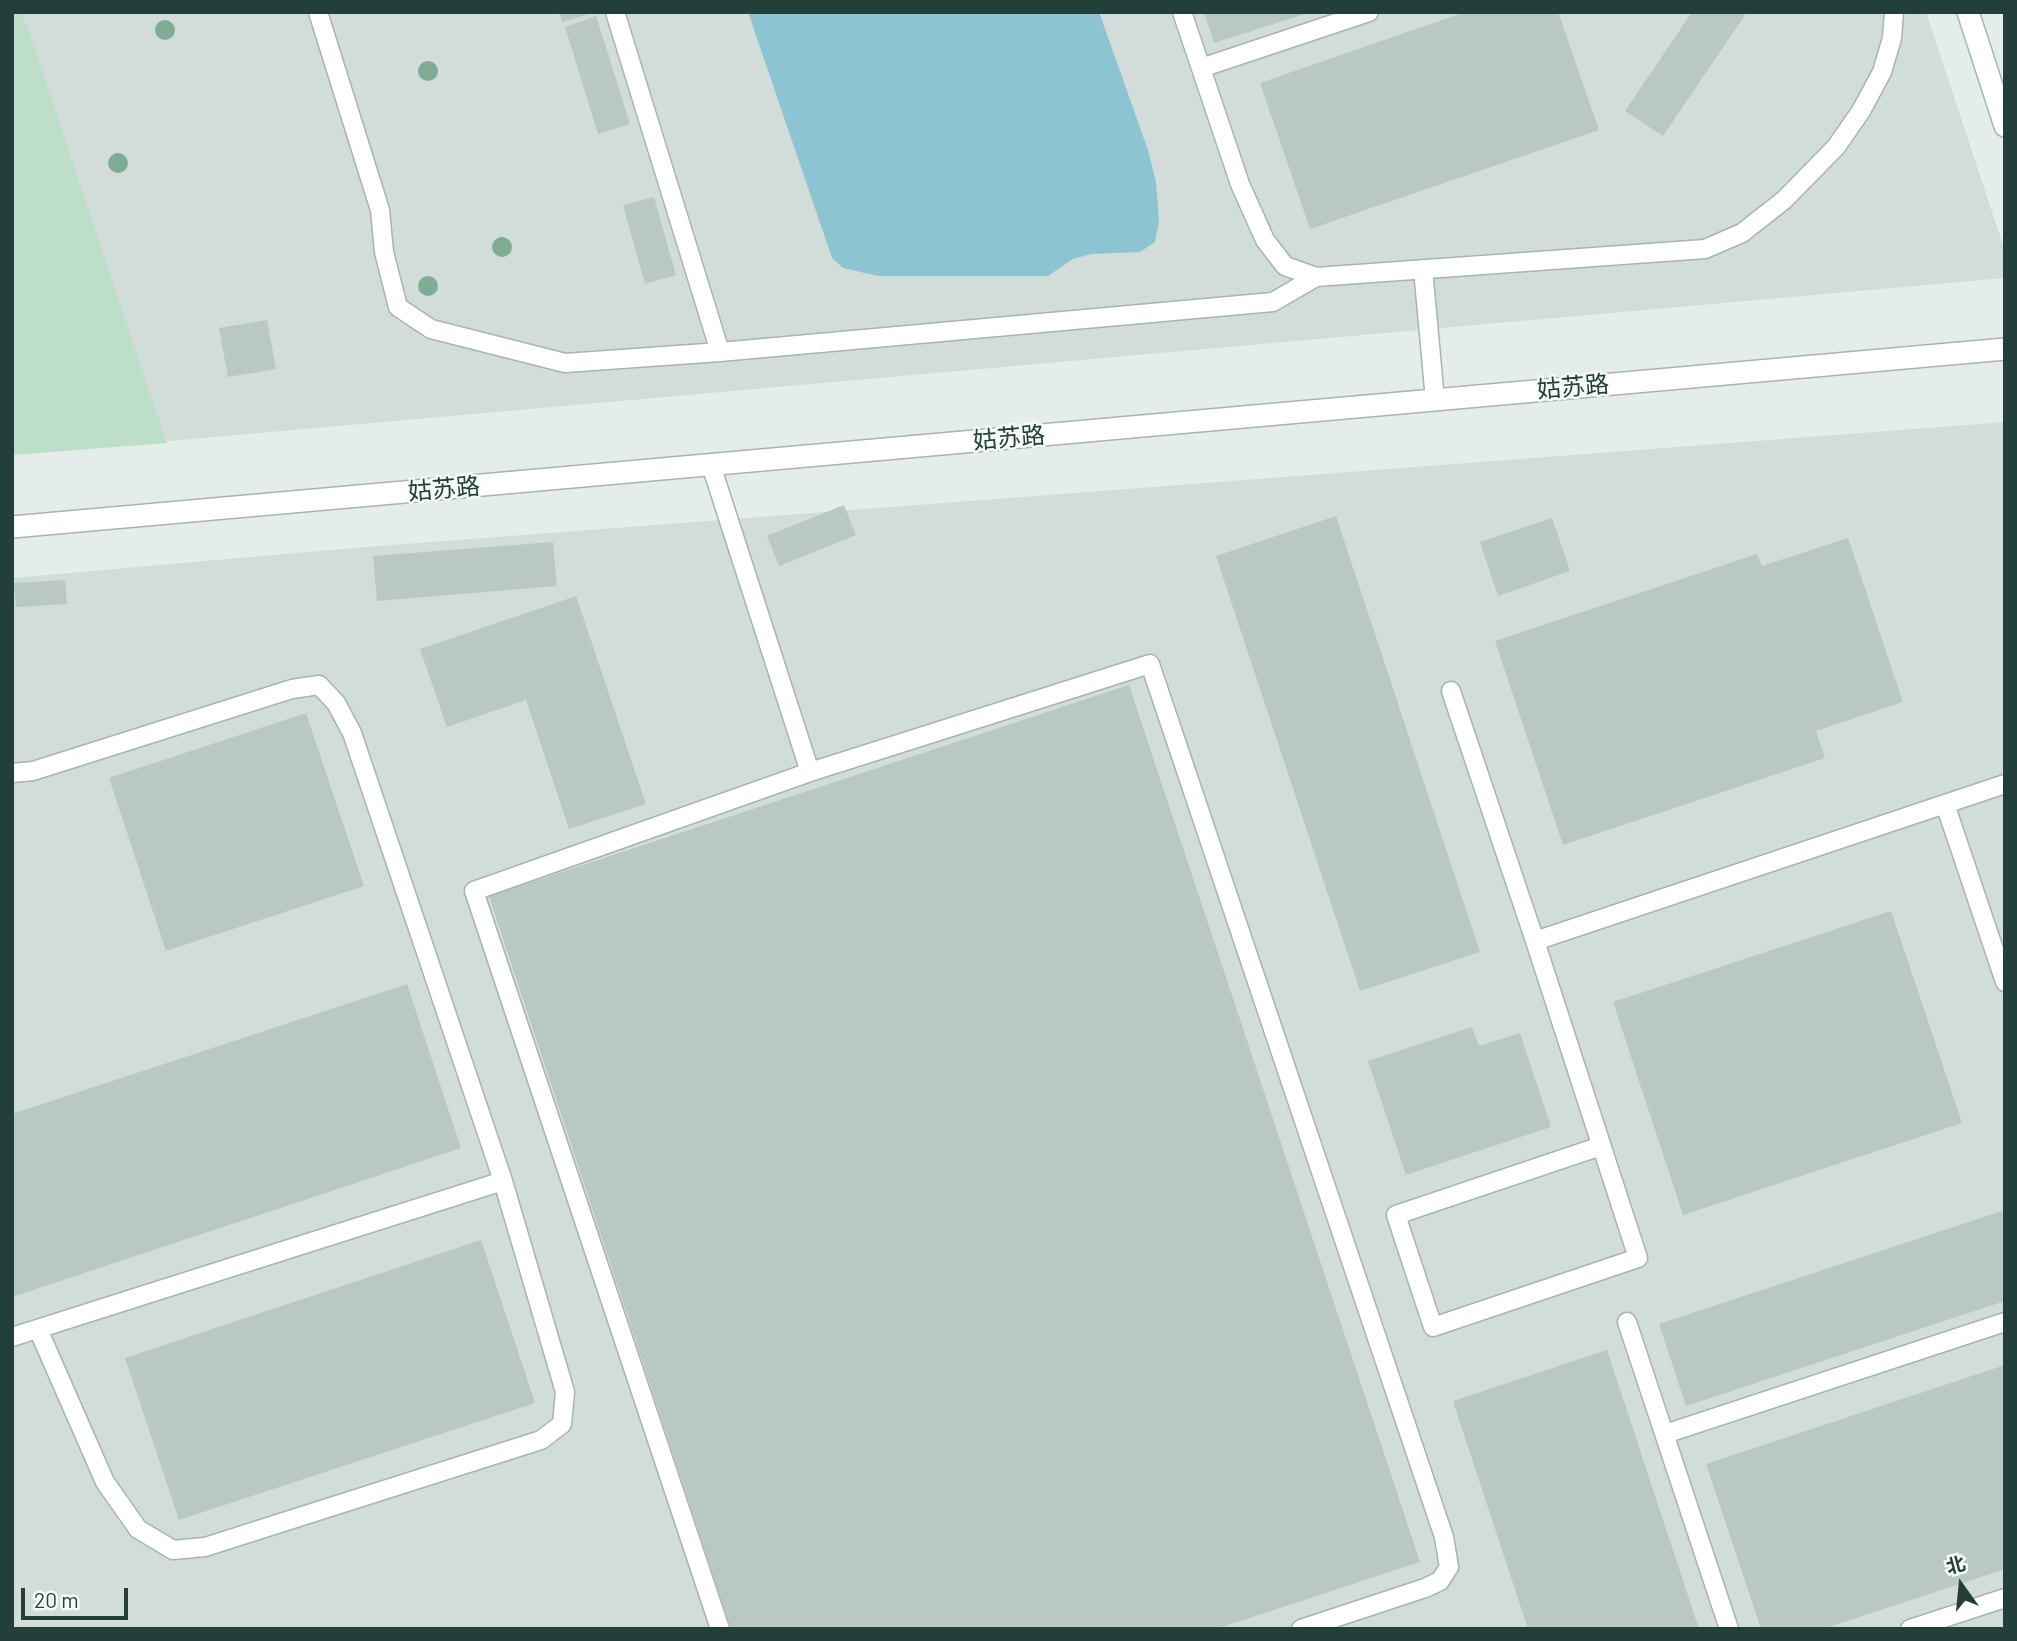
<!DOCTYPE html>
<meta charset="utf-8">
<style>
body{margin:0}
#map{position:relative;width:2017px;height:1641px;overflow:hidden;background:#e4edea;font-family:Barlow,"Noto Sans SC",sans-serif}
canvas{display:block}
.frame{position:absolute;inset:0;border:14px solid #233f39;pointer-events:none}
.north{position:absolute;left:1926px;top:1550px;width:70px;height:70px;-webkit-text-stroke:5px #f5faf7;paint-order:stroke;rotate:345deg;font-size:19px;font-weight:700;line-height:28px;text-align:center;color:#233f39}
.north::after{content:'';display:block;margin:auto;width:24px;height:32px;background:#233f39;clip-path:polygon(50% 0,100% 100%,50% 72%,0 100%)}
.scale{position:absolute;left:21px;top:1588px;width:107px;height:32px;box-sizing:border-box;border:4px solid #233f39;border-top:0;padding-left:9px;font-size:21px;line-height:24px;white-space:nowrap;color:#233f39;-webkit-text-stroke:5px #f5faf7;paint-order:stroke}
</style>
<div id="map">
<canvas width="2017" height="1641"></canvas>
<div class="frame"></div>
<div class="north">北</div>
<div class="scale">20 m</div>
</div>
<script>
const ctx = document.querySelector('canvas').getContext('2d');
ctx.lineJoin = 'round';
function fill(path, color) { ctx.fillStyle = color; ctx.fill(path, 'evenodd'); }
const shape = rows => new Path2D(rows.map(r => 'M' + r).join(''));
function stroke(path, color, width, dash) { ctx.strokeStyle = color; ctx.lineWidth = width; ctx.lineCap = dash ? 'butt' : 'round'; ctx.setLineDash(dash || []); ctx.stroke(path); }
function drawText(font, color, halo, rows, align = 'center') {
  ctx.font = font + ' Barlow,"Noto Sans SC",sans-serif'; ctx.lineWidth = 5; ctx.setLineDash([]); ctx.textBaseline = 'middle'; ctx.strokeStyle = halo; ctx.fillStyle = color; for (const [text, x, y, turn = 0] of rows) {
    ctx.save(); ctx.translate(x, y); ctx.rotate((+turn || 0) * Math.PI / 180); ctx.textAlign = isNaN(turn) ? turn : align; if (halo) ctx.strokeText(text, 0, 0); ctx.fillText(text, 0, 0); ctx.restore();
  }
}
fill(shape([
 [12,12,1926,12,2005,251,2005,278,12,455],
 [2005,422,2005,1629,12,1629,12,578,353,548]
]), '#d2ddd9');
fill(shape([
 [12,12,22,12,167,443,12,455]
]), '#bddec8');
fill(shape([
 [748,12,1099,12,1148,150,1156,182,1159,221,1155,242,1140,252,1091,254,1073,259,1048,276,878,276,843,268,832,258]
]), '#8cc4d2');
fill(shape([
 [559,12,593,12,593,13,562,22],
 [1204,12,1307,12,1308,13,1214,43],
 [1465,12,1558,12,1599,130,1310,229,1260,83],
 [1692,12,1747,12,1663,136,1625,111],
 [596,16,630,124,598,134,565,27],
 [654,197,676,275,645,284,623,205],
 [267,320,276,369,228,377,219,328],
 [844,505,856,535,779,566,767,536],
 [1336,516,1480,952,1360,991,1216,556],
 [1552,518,1570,571,1498,596,1480,542],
 [1848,538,1903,702,1816,731,1825,758,1563,845,1495,641,1757,554,1762,566],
 [553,542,557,586,377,601,373,556],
 [65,580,67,604,16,607,14,583],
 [576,596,646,804,569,829,526,700,447,727,420,649],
 [1129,685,1420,1562,1216,1629,731,1629,489,896],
 [306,713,364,886,166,951,109,778],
 [1891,911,1962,1123,1683,1215,1613,1002],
 [407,984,461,1148,12,1297,12,1114],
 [1472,1027,1479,1046,1520,1033,1551,1127,1406,1175,1368,1061],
 [2005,1210,2005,1301,1686,1406,1659,1324],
 [481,1240,535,1403,179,1520,125,1358],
 [1607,1350,1699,1629,1528,1629,1453,1401],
 [2005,1365,2005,1569,1823,1629,1761,1629,1706,1464]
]), '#b9c8c3');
const service = shape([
 [318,12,380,210,384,252,398,307,431,329,565,363,720,352,1273,302,1316,277],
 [615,12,720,352],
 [1182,12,1240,184,1265,240,1285,266,1316,277,1705,249,1742,233,1784,200,1836,147,1861,111,1882,72,1892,38,1894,12],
 [1201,68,1369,12],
 [1423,269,1435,400],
 [711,465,810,772],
 [1451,691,1535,941,1638,1258,1433,1327,1396,1215,1601,1146],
 [12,773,33,771,292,689,319,685,336,703,352,733,503,1181,565,1392,562,1424,541,1440,205,1547,173,1550,138,1529,105,1482,38,1329],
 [1945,804,2005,982],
 [1535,941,2005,784],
 [1627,1322,1729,1629],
 [12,1337,503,1181],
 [1665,1434,2005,1322],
 [720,1629,474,891,810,772,1150,664,1444,1537,1449,1567,1440,1581,1425,1588,1301,1629],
 [1910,1629,2005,1598]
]);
const tertiary = shape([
 [12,527,2005,349]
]);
const secondary = shape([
 [1968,12,2005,126]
]);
stroke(service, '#a6b5b1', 21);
stroke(tertiary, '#a6b5b1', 24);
stroke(secondary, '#a2b9b2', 24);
stroke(service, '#fff', 18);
stroke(tertiary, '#fff', 21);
stroke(secondary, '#fff', 21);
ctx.fillStyle = '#7fac94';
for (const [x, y] of [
 [165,30],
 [428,71],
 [118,163],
 [502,247],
 [428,286]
]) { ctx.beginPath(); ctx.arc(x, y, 10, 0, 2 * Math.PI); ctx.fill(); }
drawText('24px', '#233f39', '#f5faf7', [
 ["姑苏路",1573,387,-5],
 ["姑苏路",1009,438,-5],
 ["姑苏路",444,489,-5]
]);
</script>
